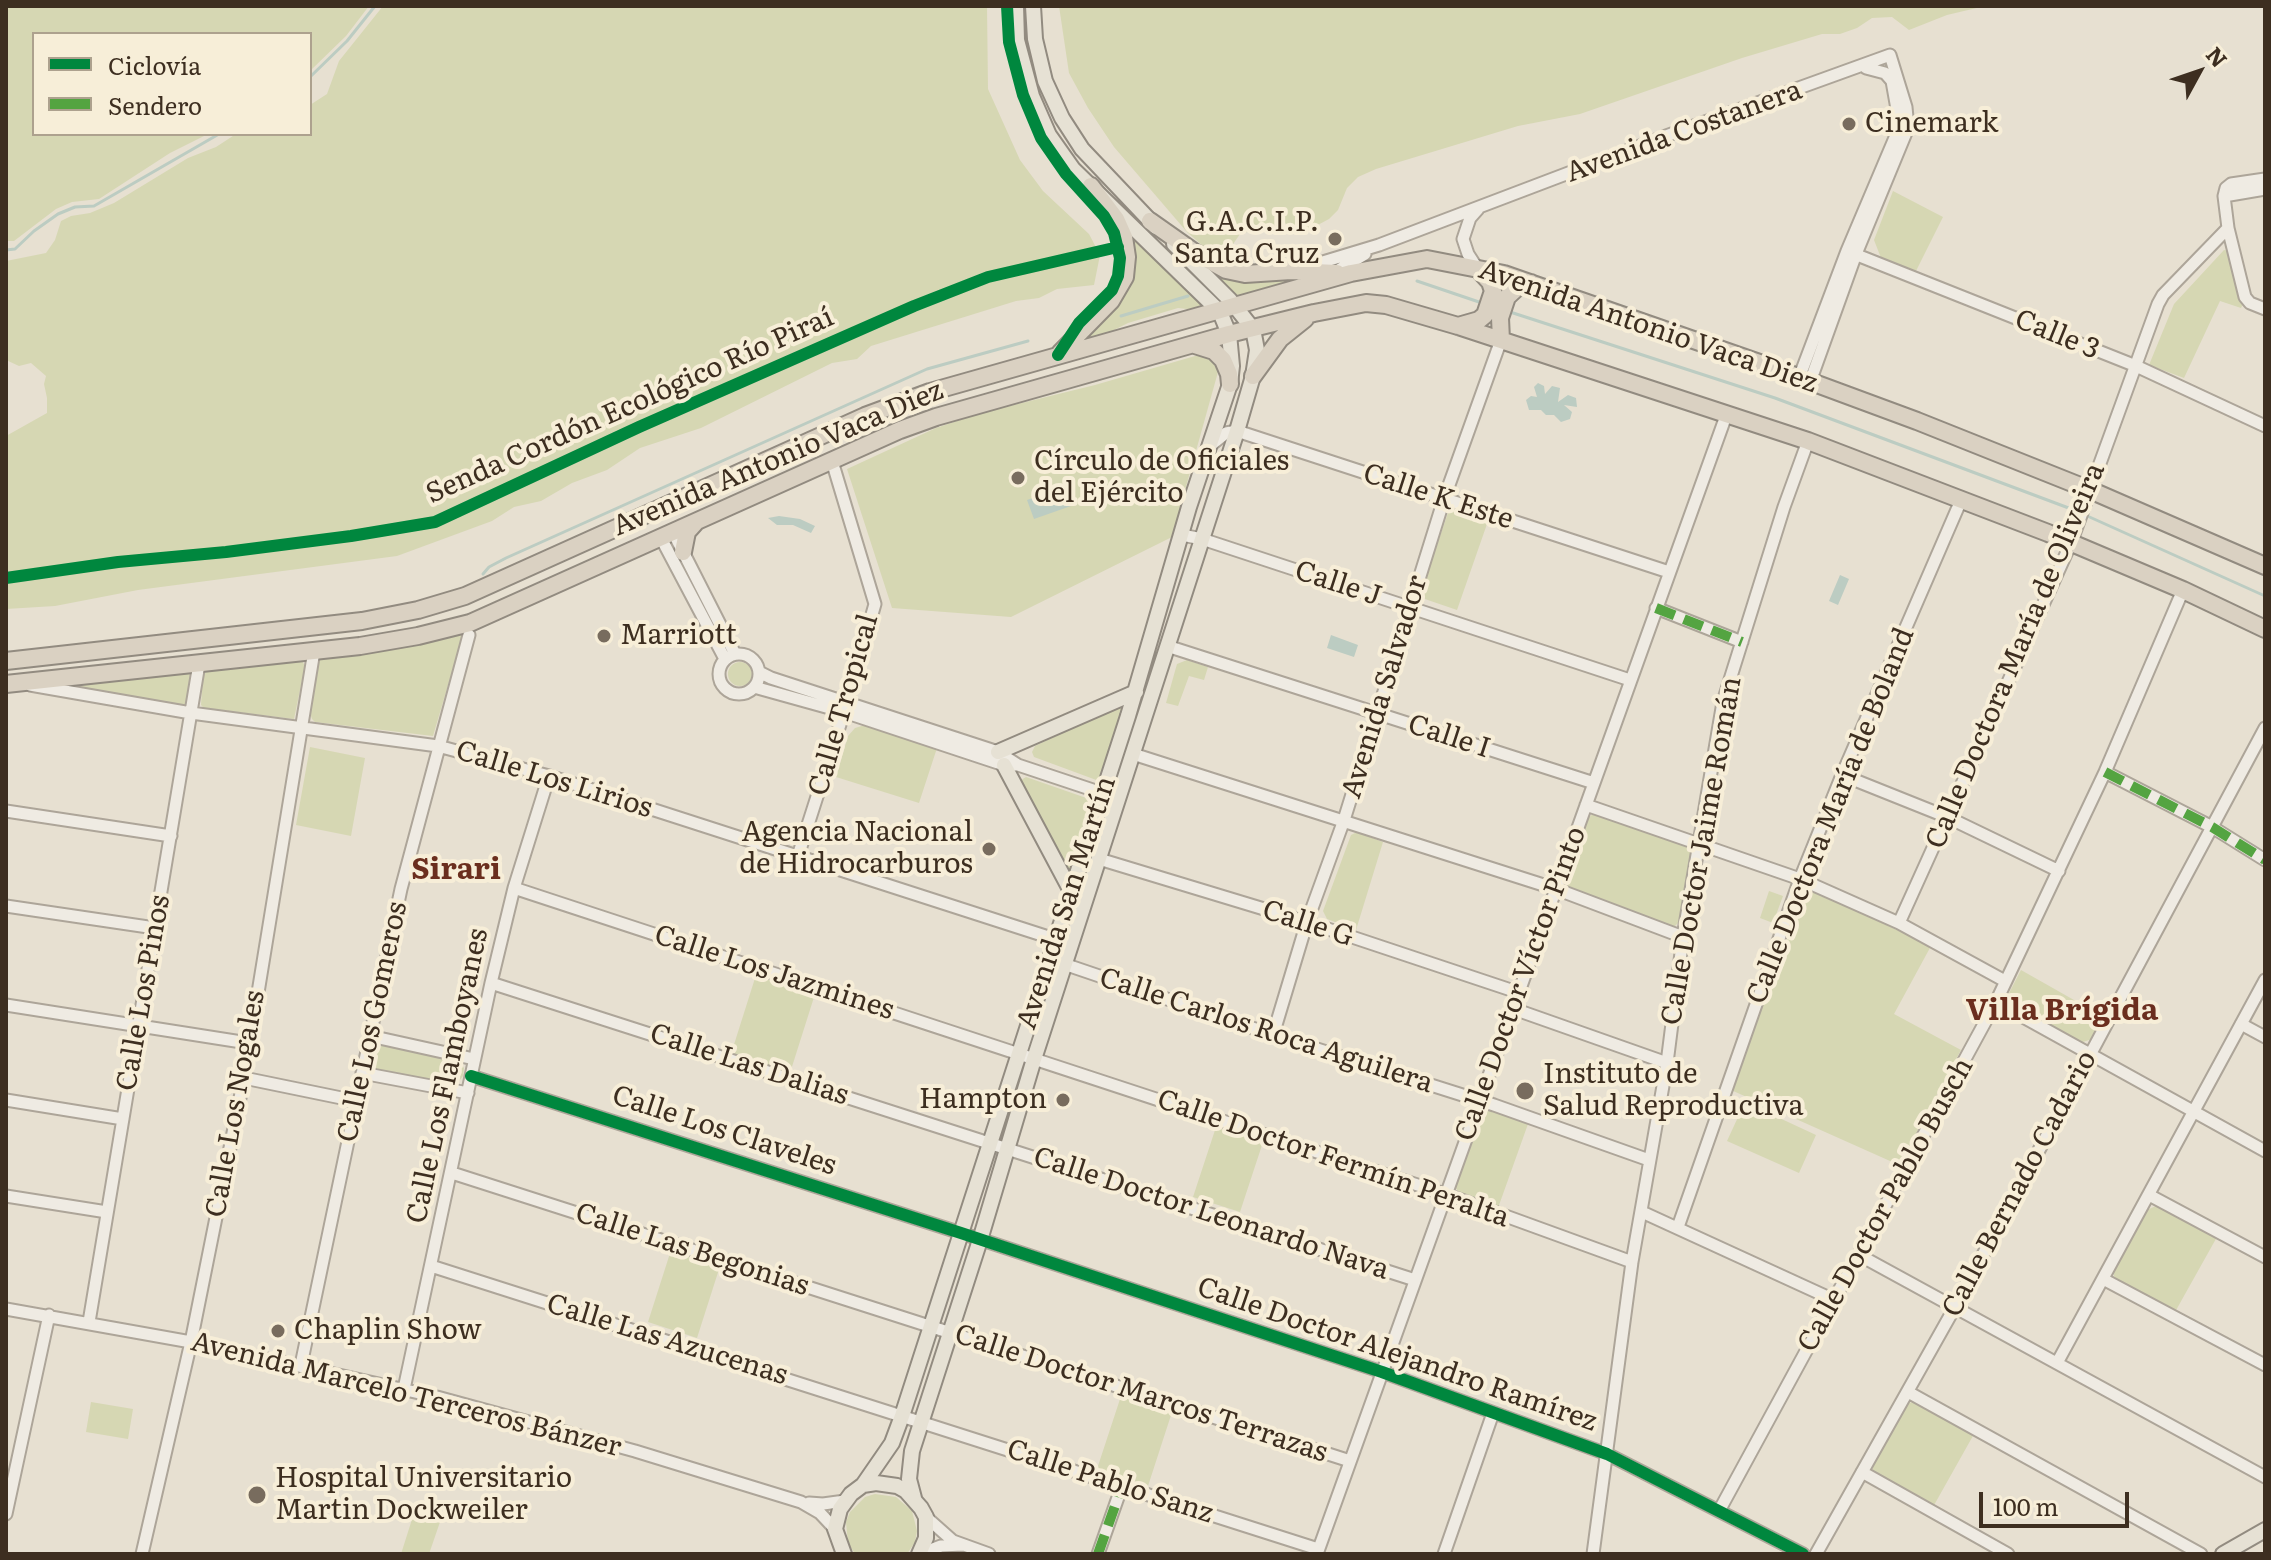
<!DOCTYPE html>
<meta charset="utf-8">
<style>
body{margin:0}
#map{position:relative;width:2271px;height:1560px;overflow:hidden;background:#e7e0d1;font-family:Literata,serif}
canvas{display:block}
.frame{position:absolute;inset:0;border:8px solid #3d2e20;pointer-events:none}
.legend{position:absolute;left:32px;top:32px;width:280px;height:104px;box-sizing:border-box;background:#f7eed8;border:2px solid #ada18e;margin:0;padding:10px 14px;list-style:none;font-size:24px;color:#3d2e20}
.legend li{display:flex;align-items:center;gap:16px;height:40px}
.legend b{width:40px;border:2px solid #ada18e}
.north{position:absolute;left:2159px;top:32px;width:80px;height:80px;-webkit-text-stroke:6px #f7eed8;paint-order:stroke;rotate:50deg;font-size:22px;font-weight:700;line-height:32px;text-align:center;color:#3d2e20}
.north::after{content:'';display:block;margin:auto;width:28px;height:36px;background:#3d2e20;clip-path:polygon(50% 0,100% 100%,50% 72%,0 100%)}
.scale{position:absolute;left:1979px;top:1492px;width:150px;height:36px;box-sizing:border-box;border:4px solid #3d2e20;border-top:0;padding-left:10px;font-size:24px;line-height:28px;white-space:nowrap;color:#3d2e20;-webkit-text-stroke:6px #f7eed8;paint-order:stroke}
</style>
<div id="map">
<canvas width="2271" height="1560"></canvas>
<div class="frame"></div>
<ul class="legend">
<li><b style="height:10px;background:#00873e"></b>Ciclovía</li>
<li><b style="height:10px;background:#54a441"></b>Sendero</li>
</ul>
<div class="north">N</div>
<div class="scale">100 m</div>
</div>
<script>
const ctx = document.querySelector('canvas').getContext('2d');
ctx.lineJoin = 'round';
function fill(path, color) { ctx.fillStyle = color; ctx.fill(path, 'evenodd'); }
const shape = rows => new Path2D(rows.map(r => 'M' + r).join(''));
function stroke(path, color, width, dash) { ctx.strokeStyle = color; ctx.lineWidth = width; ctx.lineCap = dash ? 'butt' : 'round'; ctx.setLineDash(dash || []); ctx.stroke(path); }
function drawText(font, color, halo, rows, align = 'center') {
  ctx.font = font + ' Literata,serif'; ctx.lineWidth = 8; ctx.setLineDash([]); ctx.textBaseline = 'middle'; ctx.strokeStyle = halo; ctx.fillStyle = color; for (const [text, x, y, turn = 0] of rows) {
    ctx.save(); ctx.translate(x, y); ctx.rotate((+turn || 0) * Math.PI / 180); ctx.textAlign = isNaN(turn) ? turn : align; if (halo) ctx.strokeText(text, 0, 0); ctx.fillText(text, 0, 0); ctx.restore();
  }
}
fill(shape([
 [6,6,369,6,346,36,310,71,310,34,34,34,34,134,208,134,170,153,99,199,72,202,56,209,14,241,6,241],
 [383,6,987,6,988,89,1020,160,1043,191,1089,234,1100,255,1094,285,1057,289,1039,298,1016,301,871,346,857,359,832,363,701,428,640,448,607,470,572,483,541,501,514,507,492,521,397,556,138,590,55,606,6,609,6,436,47,413,47,398,44,384,46,376,31,363,19,366,6,360,6,261,46,253,55,240,61,221,71,216,90,213,114,203,188,158,216,147,236,134,310,134,310,105,327,94,339,61],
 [1059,6,1985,6,1947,15,1909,30,1892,17,1872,18,1857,28,1840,34,1822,34,1742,58,1580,114,1518,126,1376,169,1358,177,1347,188,1338,210,1329,219,1314,227,1301,229,1284,223,1276,230,1258,229,1240,234,1229,250,1216,251,1204,247,1187,232,1114,147,1088,108,1069,73],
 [1893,191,1943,217,1915,273,1881,258,1874,240],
 [1129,231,1204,305,1196,310,1178,308,1128,323,1106,334,1083,340,1125,296,1130,283],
 [2224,250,2233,252,2244,302,2241,308,2220,301,2184,378,2149,365,2174,304],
 [1194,255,1214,269,1296,276,1307,279,1237,298],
 [1202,354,1210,356,1216,363,1218,372,1172,537,1011,617,892,608,847,469,936,428,981,413,1095,385],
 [1449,510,1487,524,1457,610,1419,597],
 [464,631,433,736,315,722,312,719,310,713,320,657],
 [301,659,305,666,294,719,204,708,201,705,203,675,210,669],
 [1187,660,1208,667,1204,680,1189,676,1178,706,1166,703,1177,664],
 '728 674a12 12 0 1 1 24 0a12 12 0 1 1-24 0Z',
 [190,671,193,674,189,703,183,707,56,688],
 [1126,702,1099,781,1034,757,1032,752,1035,746],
 [865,725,937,748,919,803,836,777,848,736,855,728],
 [310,747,365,758,351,836,296,825],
 [1026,777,1095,801,1071,876,1018,782],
 [1593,814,1597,814,1689,847,1691,852,1679,922,1675,926,1669,927,1570,890,1567,887,1565,882,1588,818],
 [1357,832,1383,842,1356,930,1327,919,1323,911,1351,835],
 [1812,890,1931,946,1894,1014,1961,1050,1899,1165,1731,1090,1802,895],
 [1769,891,1783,896,1773,923,1760,918],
 [2021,970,2104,1017,2092,1039,2080,1043,2011,1004,2008,995],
 [756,975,815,994,790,1073,731,1054],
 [385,1044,459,1061,464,1068,463,1076,456,1085,379,1071,368,1064,370,1051],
 [1745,1102,1816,1135,1799,1173,1727,1141],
 [1489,1108,1528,1124,1498,1208,1460,1194,1455,1187,1481,1114],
 [1217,1124,1264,1139,1240,1212,1193,1197],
 [2158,1205,2217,1237,2175,1312,2118,1281,2114,1276,2113,1269,2147,1210],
 [672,1247,721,1263,697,1338,648,1322],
 [1122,1393,1173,1409,1148,1486,1097,1469],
 [1915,1401,1974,1434,1933,1507,1877,1476,1873,1471,1873,1465,1907,1404],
 [91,1402,133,1409,128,1439,86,1432],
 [875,1494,896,1497,912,1511,917,1531,915,1542,907,1554,855,1554,848,1543,846,1522,850,1512,865,1497],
 [414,1513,440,1522,429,1554,401,1554]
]), '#d6d7b3');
fill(shape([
 [1538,383,1544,386,1545,394,1552,386,1560,388,1558,402,1568,395,1576,398,1577,407,1564,405,1572,412,1570,419,1561,422,1554,415,1546,415,1541,410,1529,410,1526,400,1531,396,1537,397,1534,387],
 [1064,487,1071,506,1034,519,1027,500],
 [779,516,800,519,815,526,811,533,793,525,777,525,768,518],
 [1840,575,1849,579,1838,605,1829,601],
 [1331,635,1358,645,1354,657,1327,648]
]), '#bcccc2');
stroke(shape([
 [310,77,347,41,375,6],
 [6,250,15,249,34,231,58,214,75,207,94,206,219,134],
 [1417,281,1479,302],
 [1507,311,1775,398,2074,510,2265,596],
 [1121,316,1188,296],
 [483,574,489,567,506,558,927,369,1028,341]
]), '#bcccc2', 3);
const minor = shape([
 [2265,179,2231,184,2226,188,2224,196,2228,228,2245,297,2250,303,2265,309],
 [2224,196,2265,189],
 [1847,251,2136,366,2265,426],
 [1303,268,1379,245,1666,136,1890,55,1906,107,1908,128,1856,254,1810,382],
 [1477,268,1468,254,1463,239,1470,218,1478,209],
 [1332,274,1365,254],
 [1799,378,1847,251,1900,126,1892,81,1885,73,1866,68],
 [1211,445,1226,433,1237,431,1669,572],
 [673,532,735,654],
 [1182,535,1202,539,1630,680],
 [661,538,725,659],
 [1656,608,1742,642],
 [1167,646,1594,783],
 '719 674a20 20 0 1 1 40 0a20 20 0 1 1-40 0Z',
 [759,672,771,678,998,752,1018,765],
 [30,685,191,713,438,746,549,776,1070,944],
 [754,687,844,712,1004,765,1018,765,1102,793],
 [1133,754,1556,889,1683,937],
 [2105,772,2212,827,2265,860],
 [1842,775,1947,817,2059,871],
 [1586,805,1800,879,1899,923,2005,981],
 [6,811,171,836],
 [798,856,844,712,875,604,832,461],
 [1099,859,1307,922,1517,992],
 [514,888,1445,1194,1632,1262],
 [6,906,155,928],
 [1899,923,2071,543,2158,304,2163,295,2228,228],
 [1064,964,1273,1035,1494,1105,1649,1160],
 [491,983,1415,1280],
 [1996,1002,2265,1151],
 [6,1005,248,1043],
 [1511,1008,1667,1063],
 [2241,1024,2265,1037],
 [1273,1035,1307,922,1344,820,1444,499,1501,340],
 [370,1036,474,1059],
 [362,1073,468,1093],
 [471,1076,961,1233,1382,1372,1607,1454,1803,1554],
 [244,1078,356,1101],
 [6,1100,123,1119],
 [452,1173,1350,1461],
 [2149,1195,2265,1257],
 [6,1196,107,1212],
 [1642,1212,1834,1300],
 [1678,1227,1800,879,1842,775,1962,498],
 [1859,1255,2265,1477],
 [431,1266,1318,1549],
 [2103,1279,2265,1365],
 [6,1309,191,1342,437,1397,635,1451,801,1502,820,1513,835,1529],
 [89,1322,199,664],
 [2057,1363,2265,980],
 [301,1365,401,889,469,635],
 [404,1389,491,983,514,888,549,776],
 [1908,1392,2201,1554],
 [1862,1472,2008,1554],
 [809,1503,823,1504,845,1501],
 [1719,1511,1996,1002,2105,772,2183,590],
 [6,1514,49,1315],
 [926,1517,953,1541,989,1554],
 [142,1554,191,1342,244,1078,314,651],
 [920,1554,941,1546,963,1545],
 [1098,1554,1122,1486],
 [1317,1554,1727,413],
 [1444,1554,1493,1413],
 [1593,1554,1632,1262,1667,1063,1683,937,1723,702,1784,507,1808,441],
 [1816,1554,1955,1307,2265,728]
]);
const major = shape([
 [1033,6,1035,39,1045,81,1062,118,1082,149,1156,227],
 [998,752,1136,692],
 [1004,765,1071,891],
 [863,1485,892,1443,902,1416,1128,716,1189,507,1230,384,1232,366,1229,334,1220,312,1073,169,1049,135,1032,96,1017,40,1016,6],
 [914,1498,909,1479,912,1451,980,1240,1034,1059,1237,431,1253,376,1257,350,1253,329,1230,300,1174,244],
 [844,1554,835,1529,840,1509,851,1494,863,1485,876,1483,897,1486,906,1491,921,1508,926,1517,926,1538,919,1554],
 [2223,1554,2265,1530]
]);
const highway = shape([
 [1150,221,1194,252,1226,270,1245,274,1291,271,1337,273],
 [1458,326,1479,320,1485,315,1493,291,1490,282,1478,269],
 [1501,340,1500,318,1507,297,1520,285,1531,283],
 [1195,345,1214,351,1223,360,1229,374,1230,384],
 [1060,353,1111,301,1125,277,1127,257,1124,237,1116,219,1091,186],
 [1253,376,1280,339,1305,319],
 [683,552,687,532,696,522],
 [6,661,362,621,418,610,465,596,865,416,930,392,1351,273,1427,259,1504,274,1771,367,1917,421,2090,490,2265,566],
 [6,684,360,646,418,636,470,623,900,430,936,417,1229,334,1314,313,1366,303,1386,305,1458,326,1808,441,2048,533,2183,590,2265,629]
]);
stroke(minor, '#ada599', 15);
stroke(major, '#928b80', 18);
stroke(highway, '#928b80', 20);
stroke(minor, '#efebe3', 11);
stroke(major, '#e6e1d4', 14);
stroke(highway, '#dad1c2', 16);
stroke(shape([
 [1656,608,1742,642],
 [2105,772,2212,827,2265,860],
 [1098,1554,1122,1486]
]), '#54a441', 10, [20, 10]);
stroke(shape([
 [1007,6,1009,42,1023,95,1041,138,1066,174,1104,216,1114,233,1120,258,1118,276,1112,290,1079,323,1058,355],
 [6,578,118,562,226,552,351,536,435,522,639,427,914,306,988,277,1118,247],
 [471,1076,961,1233,1382,1372,1607,1454,1803,1554]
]), '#00873e', 12);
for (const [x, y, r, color] of [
 [1849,124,8,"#786c5e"],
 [1335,239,8,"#786c5e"],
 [1018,478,8,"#786c5e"],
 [604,636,8,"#786c5e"],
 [989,849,8,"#786c5e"],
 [1525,1091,10,"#786c5e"],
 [1063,1100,8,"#786c5e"],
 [278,1331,8,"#786c5e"],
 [257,1495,10,"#786c5e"]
]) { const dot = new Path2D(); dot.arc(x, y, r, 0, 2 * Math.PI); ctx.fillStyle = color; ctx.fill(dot); stroke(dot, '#f7eed8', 3); }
drawText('28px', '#3d2e20', '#f7eed8', [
 ["Cinemark",1865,124],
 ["G.A.C.I.P.",1319,223,"right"],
 ["Santa Cruz",1319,255,"right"],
 ["Círculo de Oficiales",1034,462],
 ["del Ejército",1034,494],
 ["Marriott",620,636],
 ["Agencia Nacional",973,833,"right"],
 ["de Hidrocarburos",973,865,"right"],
 ["Instituto de",1543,1075],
 ["Salud Reproductiva",1543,1107],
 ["Hampton",1047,1100,"right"],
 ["Chaplin Show",294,1331],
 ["Hospital Universitario",275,1479],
 ["Martin Dockweiler",275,1511]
], 'left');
drawText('28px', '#3d2e20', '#f7eed8', [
 ["Avenida Costanera",1684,132,-20],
 ["Avenida Antonio Vaca Diez",1648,327,19],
 ["Calle 3",2057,335,22],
 ["Senda Cordón Ecológico Río Piraí",630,406,-24],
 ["Avenida Antonio Vaca Diez",778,459,-23],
 ["Calle K Este",1438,497,18],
 ["Calle J",1338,584,18],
 ["Calle Doctora María de Oliveira",2016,656,-67],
 ["Avenida Salvador",1385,687,-73],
 ["Calle Tropical",844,705,-74],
 ["Calle I",1449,737,18],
 ["Calle Los Lirios",554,780,17],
 ["Calle Doctora María de Boland",1831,816,-68],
 ["Calle Doctor Jaime Román",1702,851,-80],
 ["Avenida San Martín",1067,903,-72],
 ["Calle G",1308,924,18],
 ["Calle Los Jazmines",774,973,18],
 ["Calle Doctor Víctor Pinto",1521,984,-70],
 ["Calle Los Pinos",144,993,-80],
 ["Calle Los Gomeros",373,1022,-78],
 ["Calle Carlos Roca Aguilera",1266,1031,18],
 ["Calle Las Dalias",749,1065,18],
 ["Calle Los Flamboyanes",448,1076,-78],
 ["Calle Los Nogales",236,1104,-80],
 ["Calle Los Claveles",724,1131,18],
 ["Calle Doctor Fermín Peralta",1333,1159,19],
 ["Calle Bernado Cadario",2020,1184,-62],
 ["Calle Doctor Pablo Busch",1886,1205,-61],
 ["Calle Doctor Leonardo Nava",1211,1214,18],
 ["Calle Las Begonias",692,1250,18],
 ["Calle Las Azucenas",667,1340,17],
 ["Calle Doctor Alejandro Ramírez",1397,1355,19],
 ["Calle Doctor Marcos Terrazas",1141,1394,18],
 ["Avenida Marcelo Terceros Bánzer",406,1395,14],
 ["Calle Pablo Sanz",1110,1482,18]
]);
drawText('bold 30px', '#6b2e1e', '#f7eed8', [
 ["Sirari",456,870],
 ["Villa Brígida",2062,1011]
]);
</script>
